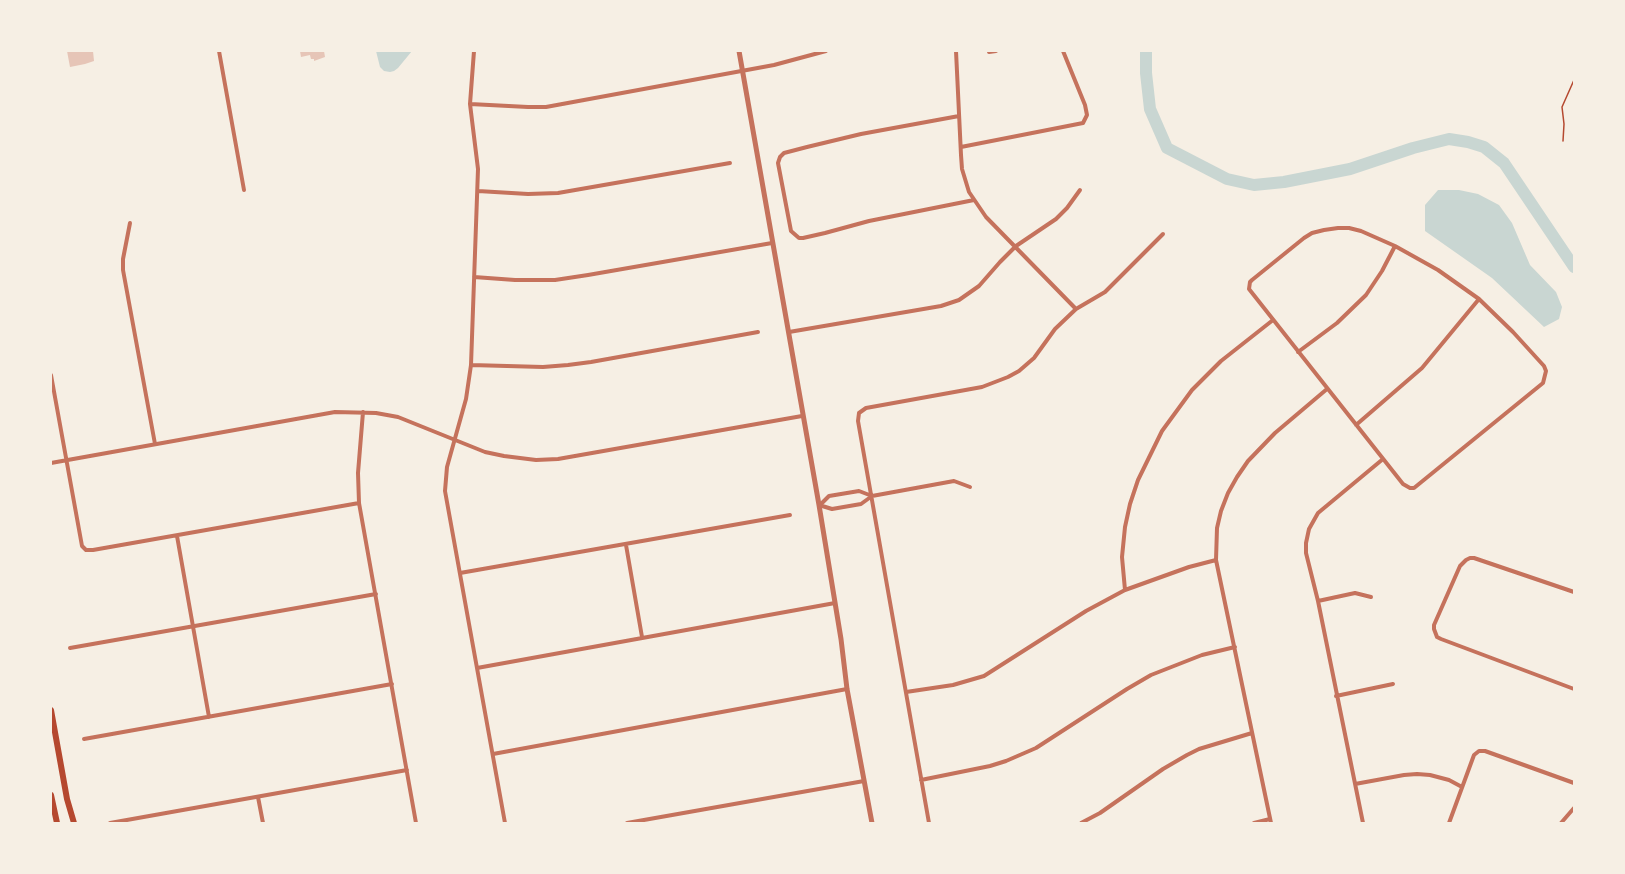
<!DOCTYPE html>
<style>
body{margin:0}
#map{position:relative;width:1625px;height:874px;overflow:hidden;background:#f6efe4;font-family:Cabin,sans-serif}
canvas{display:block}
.frame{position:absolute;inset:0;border:52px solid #f6efe4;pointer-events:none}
</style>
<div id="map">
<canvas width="1625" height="874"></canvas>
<div class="frame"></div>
</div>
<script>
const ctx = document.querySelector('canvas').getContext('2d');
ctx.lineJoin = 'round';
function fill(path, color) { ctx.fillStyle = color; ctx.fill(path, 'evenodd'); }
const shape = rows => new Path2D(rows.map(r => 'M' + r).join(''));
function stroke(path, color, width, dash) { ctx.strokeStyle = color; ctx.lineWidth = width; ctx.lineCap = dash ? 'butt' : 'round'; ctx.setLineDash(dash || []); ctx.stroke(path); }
fill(shape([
 [376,51,412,51,398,68,394,71,390,72,384,71,380,67],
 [1438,190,1459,190,1478,194,1499,205,1512,223,1530,265,1556,292,1562,307,1559,319,1544,327,1492,278,1425,231,1425,205]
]), '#c9d6d2');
stroke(shape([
 [1146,51,1146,73,1150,109,1167,148,1227,179,1254,185,1284,182,1350,169,1413,148,1449,139,1468,142,1484,147,1504,163,1574,267]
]), '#c9d6d2', 12);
fill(shape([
 [67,51,93,51,94,61,85,64,70,67],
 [300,51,324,51,325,57,314,61,314,59,311,59,310,55,301,57]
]), '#e6c5b7');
stroke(shape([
 [1563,141,1564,124,1562,107,1574,80]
]), '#b5482f', 1.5);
stroke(shape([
 [219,51,244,190],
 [474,51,470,104,478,169,471,365,466,399,447,467,445,491,505,823],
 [956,51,961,155,962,169,969,192,986,217,1076,309],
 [989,52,996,51],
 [470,104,528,107,546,107,774,65,826,51],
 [959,116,861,134,807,147,784,153,780,157,778,163,791,231,799,238,803,238,825,233,869,221,974,200],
 [961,147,1083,123,1087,115,1085,105,1063,51],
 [478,191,528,194,558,193,730,163],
 [130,223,123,259,123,270,155,444],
 [1338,228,1349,228,1361,231,1395,246,1438,270,1479,299,1513,332,1544,366,1546,371,1543,383,1414,488,1410,488,1403,484,1249,289,1250,282,1252,280,1304,238,1312,233,1324,230,1338,228],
 [474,277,515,280,555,280,588,275,772,243],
 [789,332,941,306,959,300,979,286,1000,262,1016,246,1056,219,1067,208,1080,190],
 [1298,352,1337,323,1366,295,1382,271,1395,246],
 [471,365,543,367,568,365,591,362,758,332],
 [51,375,82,546,86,550,93,550,359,503],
 [363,412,358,473,359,503,416,823],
 [1356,425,1422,368,1479,299],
 [51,463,335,412,376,413,398,417,485,452,504,456,536,460,558,459,802,416],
 [819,505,832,509,861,504,872,496,954,481,970,487],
 [820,505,829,496,859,491,872,496],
 [177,536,209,717],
 [626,545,642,637],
 [460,573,790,515],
 [1125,590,1122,557,1125,527,1130,504,1138,480,1162,431,1192,390,1221,361,1273,320],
 [1574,592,1474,558,1470,558,1466,560,1460,566,1434,625,1434,629,1437,637,1441,639,1574,689],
 [1318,601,1355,593,1371,597],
 [70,648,376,594],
 [477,668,835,603],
 [906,692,953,685,984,676,1086,611,1125,590,1189,567,1216,560],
 [1336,696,1393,684],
 [84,739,392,684],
 [493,754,847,689],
 [921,780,990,766,1006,761,1036,748,1127,689,1151,675,1202,655,1235,647],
 [1355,784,1404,775,1417,774,1430,775,1449,780,1462,787],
 [258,797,263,823],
 [110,823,407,770],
 [627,823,864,781],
 [929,823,858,421,859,413,866,408,982,387,1008,377,1019,371,1034,358,1055,329,1076,309,1105,292,1163,234],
 [1081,823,1100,813,1163,769,1187,755,1199,749,1252,733],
 [1254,823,1270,819],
 [1271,823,1216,560,1217,528,1221,511,1228,493,1237,477,1248,461,1275,433,1327,389],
 [1363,823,1318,601,1306,553,1306,543,1309,529,1318,513,1383,459],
 [1449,823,1474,755,1479,751,1485,751,1574,783],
 [1561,823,1574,808]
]), '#c5725c', 4);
stroke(shape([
 [739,51,819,505,841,639,847,689,872,823]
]), '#c5725c', 5);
stroke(shape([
 [51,710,67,799,74,823],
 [51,795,57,823]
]), '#b5482f', 6);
</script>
